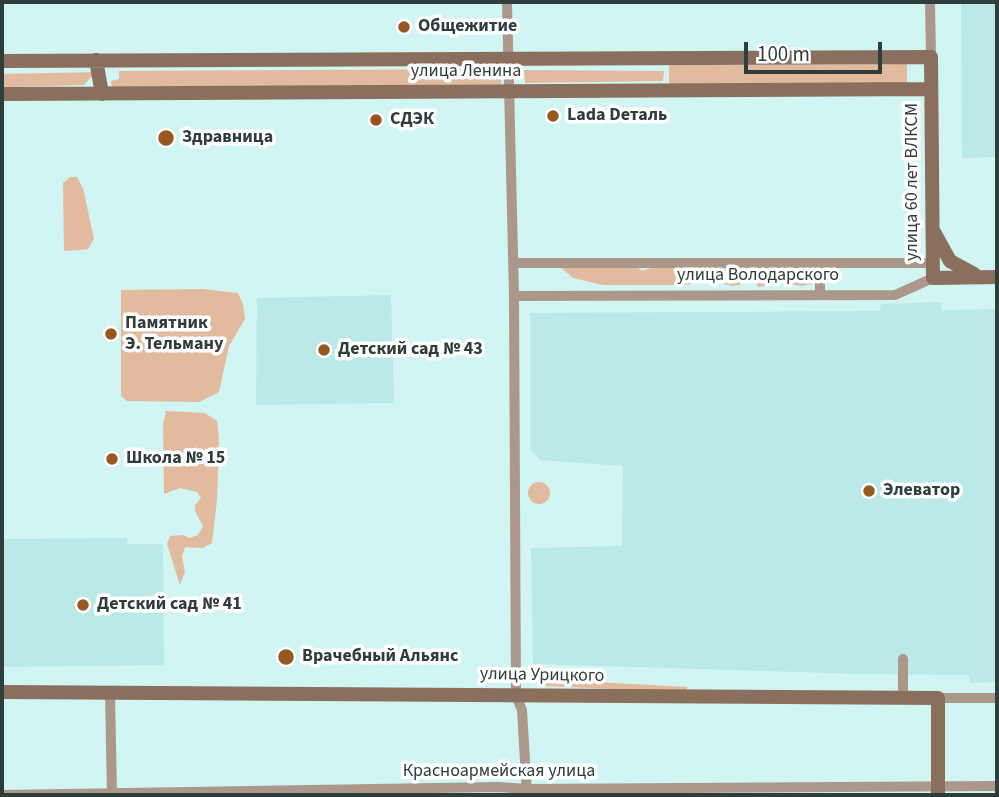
<!DOCTYPE html>
<meta charset="utf-8">
<style>
body{margin:0}
#map{position:relative;width:999px;height:797px;overflow:hidden;background:#d0f5f3;font-family:"Source Sans 3",sans-serif}
canvas{display:block}
.frame{position:absolute;inset:0;border:4px solid #2f3d3d;pointer-events:none}
.scale{position:absolute;left:744px;top:42px;width:138px;height:32px;box-sizing:border-box;border:4px solid #2f3d3d;border-top:0;padding-left:9px;font-size:21px;line-height:24px;white-space:nowrap;color:#2f3d3d;-webkit-text-stroke:5px #fff;paint-order:stroke}
</style>
<div id="map">
<canvas width="999" height="797"></canvas>
<div class="frame"></div>
<div class="scale">100 m</div>
</div>
<script>
const ctx = document.querySelector('canvas').getContext('2d');
ctx.lineJoin = 'round';
function fill(path, color) { ctx.fillStyle = color; ctx.fill(path, 'evenodd'); }
const shape = rows => new Path2D(rows.map(r => 'M' + r).join(''));
function stroke(path, color, width, dash) { ctx.strokeStyle = color; ctx.lineWidth = width; ctx.lineCap = dash ? 'butt' : 'round'; ctx.setLineDash(dash || []); ctx.stroke(path); }
function drawText(font, color, halo, rows, align = 'center') {
  ctx.font = font + ' "Source Sans 3",sans-serif'; ctx.lineWidth = 7; ctx.setLineDash([]); ctx.textBaseline = 'middle'; ctx.strokeStyle = halo; ctx.fillStyle = color; for (const [text, x, y, turn = 0] of rows) {
    ctx.save(); ctx.translate(x, y); ctx.rotate((+turn || 0) * Math.PI / 180); ctx.textAlign = isNaN(turn) ? turn : align; if (halo) ctx.strokeText(text, 0, 0); ctx.fillText(text, 0, 0); ctx.restore();
  }
}
fill(shape([
 [961,2,997,2,997,157,962,158],
 [391,295,394,403,256,405,257,298],
 [940,302,942,310,997,309,997,682,970,683,969,675,864,674,533,664,531,548,622,546,623,466,540,460,530,450,530,313,880,311,881,304],
 [127,538,127,544,163,544,164,665,2,667,2,539]
]), '#bbe9e7');
fill(shape([
 [907,64,907,85,669,85,669,65],
 [500,69,502,74,501,84,112,88,111,81,119,79,119,71],
 [524,70,664,71,663,81,525,83],
 [96,72,84,85,2,87,2,74],
 [70,177,77,177,83,188,94,239,88,249,80,250,64,251,63,183],
 [660,265,716,265,723,269,734,265,740,270,742,276,740,285,732,286,724,284,720,279,684,285,603,285,573,278,559,266,636,266,642,271],
 [759,266,775,268,780,273,812,267,818,277,812,284,801,286,784,283,758,287,755,281],
 [203,289,238,293,243,304,245,319,229,346,219,392,199,402,127,401,121,396,121,290],
 [166,411,205,413,217,421,219,437,217,500,212,543,203,548,185,547,182,557,185,572,180,585,167,544,170,536,183,535,190,538,198,535,203,526,195,511,195,505,201,498,197,492,180,488,164,494,163,424],
 '528 493a11 11 0 1 1 22 0a11 11 0 1 1-22 0Z',
 [541,679,687,687,687,692,541,686]
]), '#e2bb9f');
stroke(shape([
 [507,2,514,296,516,696,522,710,527,795],
 [930,2,931,57],
 [514,263,933,263],
 [820,295,820,263],
 [514,296,895,295,933,278],
 [903,659,903,698],
 [110,693,112,795],
 [938,698,997,698],
 [2,795,498,787,527,789,997,786]
]), '#ab988b', 10);
stroke(shape([
 [96,60,102,94],
 [2,61,931,57,933,278,997,277],
 [2,94,931,89],
 [934,232,950,261,974,274],
 [2,692,938,698,938,795]
]), '#8a6f5c', 14);
for (const [x, y, r, color] of [
 [404,27,7,"#975721"],
 [553,116,7,"#975721"],
 [376,120,7,"#975721"],
 [166,138,9,"#975721"],
 [111,334,7,"#975721"],
 [324,350,7,"#975721"],
 [112,459,7,"#975721"],
 [869,491,7,"#975721"],
 [83,605,7,"#975721"],
 [286,657,9,"#975721"]
]) { const dot = new Path2D(); dot.arc(x, y, r, 0, 2 * Math.PI); ctx.fillStyle = color; ctx.fill(dot); stroke(dot, '#fff', 2.5); }
drawText('bold 18px', '#2f3d3d', '#fff', [
 ["Общежитие",418,27],
 ["Lada Dеталь",567,116],
 ["СДЭК",390,120],
 ["Здравница",182,138],
 ["Памятник",125,324],
 ["Э. Тельману",125,345],
 ["Детский сад № 43",338,350],
 ["Школа № 15",126,459],
 ["Элеватор",883,491],
 ["Детский сад № 41",97,605],
 ["Врачебный Альянс",302,657]
], 'left');
drawText('18px', '#2f3d3d', '#fff', [
 ["улица Ленина",466,72],
 ["улица 60 лет ВЛКСМ",913,182,-90],
 ["улица Володарского",758,276],
 ["улица Урицкого",542,676,1],
 ["Красноармейская улица",499,772]
]);
</script>
